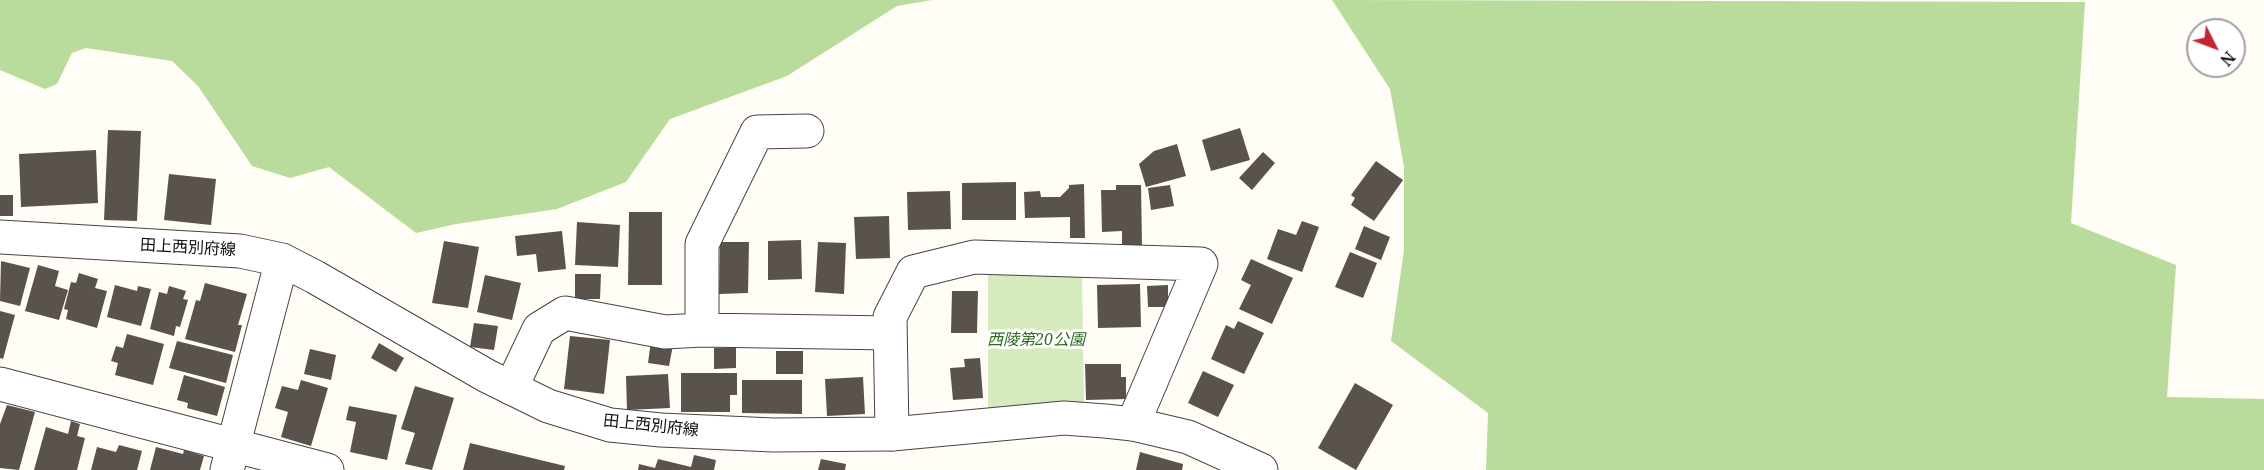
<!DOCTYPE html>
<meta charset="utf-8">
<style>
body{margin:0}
#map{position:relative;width:2264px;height:470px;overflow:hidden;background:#fffdf5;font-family:"Noto Serif",serif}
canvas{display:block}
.north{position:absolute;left:2186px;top:18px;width:60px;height:60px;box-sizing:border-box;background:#fff;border:2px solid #a0a0a0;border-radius:50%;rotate:132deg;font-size:16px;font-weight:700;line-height:24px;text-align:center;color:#111}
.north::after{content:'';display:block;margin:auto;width:21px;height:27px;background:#c4262e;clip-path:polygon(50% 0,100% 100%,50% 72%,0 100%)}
</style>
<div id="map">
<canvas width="2264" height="470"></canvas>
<div class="north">N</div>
</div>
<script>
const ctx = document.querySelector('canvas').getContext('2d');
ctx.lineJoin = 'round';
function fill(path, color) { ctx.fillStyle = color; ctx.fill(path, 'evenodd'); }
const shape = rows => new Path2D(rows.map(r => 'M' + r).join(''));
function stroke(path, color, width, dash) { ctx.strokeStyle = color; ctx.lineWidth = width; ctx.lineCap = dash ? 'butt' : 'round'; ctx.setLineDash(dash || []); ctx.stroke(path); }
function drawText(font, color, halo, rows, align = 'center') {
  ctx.font = font + ' "Noto Serif","Noto Sans JP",serif'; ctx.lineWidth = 6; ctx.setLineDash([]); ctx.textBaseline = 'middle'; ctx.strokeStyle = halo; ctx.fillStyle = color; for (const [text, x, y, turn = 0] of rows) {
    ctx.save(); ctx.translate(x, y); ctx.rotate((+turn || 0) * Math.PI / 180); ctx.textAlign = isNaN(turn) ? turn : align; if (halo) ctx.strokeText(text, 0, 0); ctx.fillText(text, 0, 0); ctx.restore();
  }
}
fill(shape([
 [988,272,1082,276,1084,403,1027,404,988,408]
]), '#d5ebbd');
fill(shape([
 [0,0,932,0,897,6,787,76,670,119,626,182,557,209,456,224,416,233,329,167,290,178,252,166,198,86,172,61,86,48,72,53,57,84,45,89,0,70],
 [1332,0,2085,2,2071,223,2176,265,2167,397,2264,399,2264,470,1486,470,1488,413,1391,341,1404,250,1404,167,1390,89]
]), '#b9dc9c');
fill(shape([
 [1240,128,1250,160,1211,171,1202,140],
 [108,130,141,131,137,221,104,220],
 [1177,144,1186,176,1146,187,1139,164,1154,151],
 [96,150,98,203,21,207,19,154],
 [1263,152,1275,163,1252,190,1239,178],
 [1376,161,1403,180,1374,221,1351,205,1355,198,1351,195],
 [169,174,216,179,211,225,164,220],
 [1016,182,1016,220,962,220,962,183],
 [1084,184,1085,238,1070,238,1070,217,1025,218,1024,192,1040,191,1041,197,1060,197,1069,188,1069,185],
 [1116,185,1141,185,1142,247,1122,247,1122,231,1102,232,1101,190,1116,190],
 [1170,185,1174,206,1151,210,1148,188],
 [950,191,951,229,908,230,907,192],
 [0,195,13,195,13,216,0,216],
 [629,212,662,212,662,285,628,285],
 [889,216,890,258,856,259,854,217],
 [1302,221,1319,227,1302,272,1267,259,1278,229,1296,235],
 [577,222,620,225,618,267,575,265],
 [1364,226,1390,237,1381,260,1355,249],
 [562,231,566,269,538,272,536,254,517,256,515,236],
 [801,240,802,279,768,280,768,241],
 [444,241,479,247,468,308,432,303],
 [720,242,749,242,748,293,719,294],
 [818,242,846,243,844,294,815,292],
 [1350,252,1377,263,1363,298,1335,287],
 [1251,259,1293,278,1272,324,1239,309,1251,285,1241,280],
 [1,261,30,268,20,306,0,301],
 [38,265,59,271,55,286,68,290,59,320,25,311],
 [79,273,98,279,95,288,107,291,97,328,66,319,68,310,64,309,71,282,76,283],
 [575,274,601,274,600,299,575,299],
 [485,275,521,283,512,320,477,312],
 [205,283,247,294,238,325,242,325,235,352,185,339,196,300,200,301],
 [1140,284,1141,327,1098,328,1097,285],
 [115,285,137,291,138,286,151,289,141,326,107,317],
 [1168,285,1168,307,1148,307,1147,286],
 [169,286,186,291,183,299,188,300,180,327,176,326,174,336,150,329,159,292,167,294],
 [952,291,978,291,977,333,951,333],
 [0,311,15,315,3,359,0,358],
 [1238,321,1264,333,1244,374,1211,359,1226,325,1234,329],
 [474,323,498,326,494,350,470,347],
 [127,334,164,344,153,385,115,375,118,363,111,361,116,346,123,348],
 [570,336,610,340,604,394,564,389],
 [177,341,233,355,226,383,169,368],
 [651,341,673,345,669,366,648,363],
 [379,343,404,358,396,372,371,358],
 [714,348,736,348,736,368,714,369],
 [310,349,336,355,331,380,304,374],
 [776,351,803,351,803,374,776,374],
 [980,358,983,398,953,400,950,368,965,367,964,359],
 [1085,364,1121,364,1121,377,1126,377,1126,399,1086,400],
 [1203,371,1234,385,1218,417,1188,403],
 [681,373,737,373,737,395,730,395,730,412,681,412],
 [668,374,670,408,627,410,626,376],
 [184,375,225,387,217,416,187,408,188,403,177,400],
 [863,377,865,414,827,416,825,379],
 [301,380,328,388,311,446,281,437,288,412,275,408,282,386,298,390],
 [742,380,802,380,802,414,742,413],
 [1355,383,1393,405,1356,470,1318,448],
 [415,386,454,398,432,470,405,464,415,433,401,429],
 [7,405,35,412,19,470,0,468,0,424],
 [349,406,397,415,387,460,350,452,356,422,346,420],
 [71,421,80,424,77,436,85,438,77,470,34,470,46,427,68,434],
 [470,443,565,466,564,470,463,470],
 [119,445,142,451,137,470,91,470,97,447,116,452],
 [156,447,183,454,184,450,204,456,200,470,150,470],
 [1140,452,1183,464,1182,470,1136,470],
 [694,455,716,460,714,470,638,470,639,464,655,468,658,459,691,467],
 [821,459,846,464,845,470,818,470]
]), '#5a524d');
const minor = shape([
 [807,131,757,132,702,244,702,330,890,333],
 [0,384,327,470],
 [511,388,539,329,565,313,665,332,702,330],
 [892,434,890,317,913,272,974,257,1201,264,1133,424]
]);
const tertiary = shape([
 [0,237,240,251,282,260,315,277,487,376,548,406,610,425,661,430,773,435,892,434,1064,418,1105,421,1133,424,1188,437,1261,470],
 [227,470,282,260]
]);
stroke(minor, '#444', 35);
stroke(tertiary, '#444', 35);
stroke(minor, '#fff', 33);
stroke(tertiary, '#fff', 33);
drawText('16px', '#111', '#fff', [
 ["田上西別府線",188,248,3],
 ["田上西別府線",651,426,6]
]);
drawText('italic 16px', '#2f6b1f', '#fff', [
 ["西陵第20公園",1036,340]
]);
</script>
